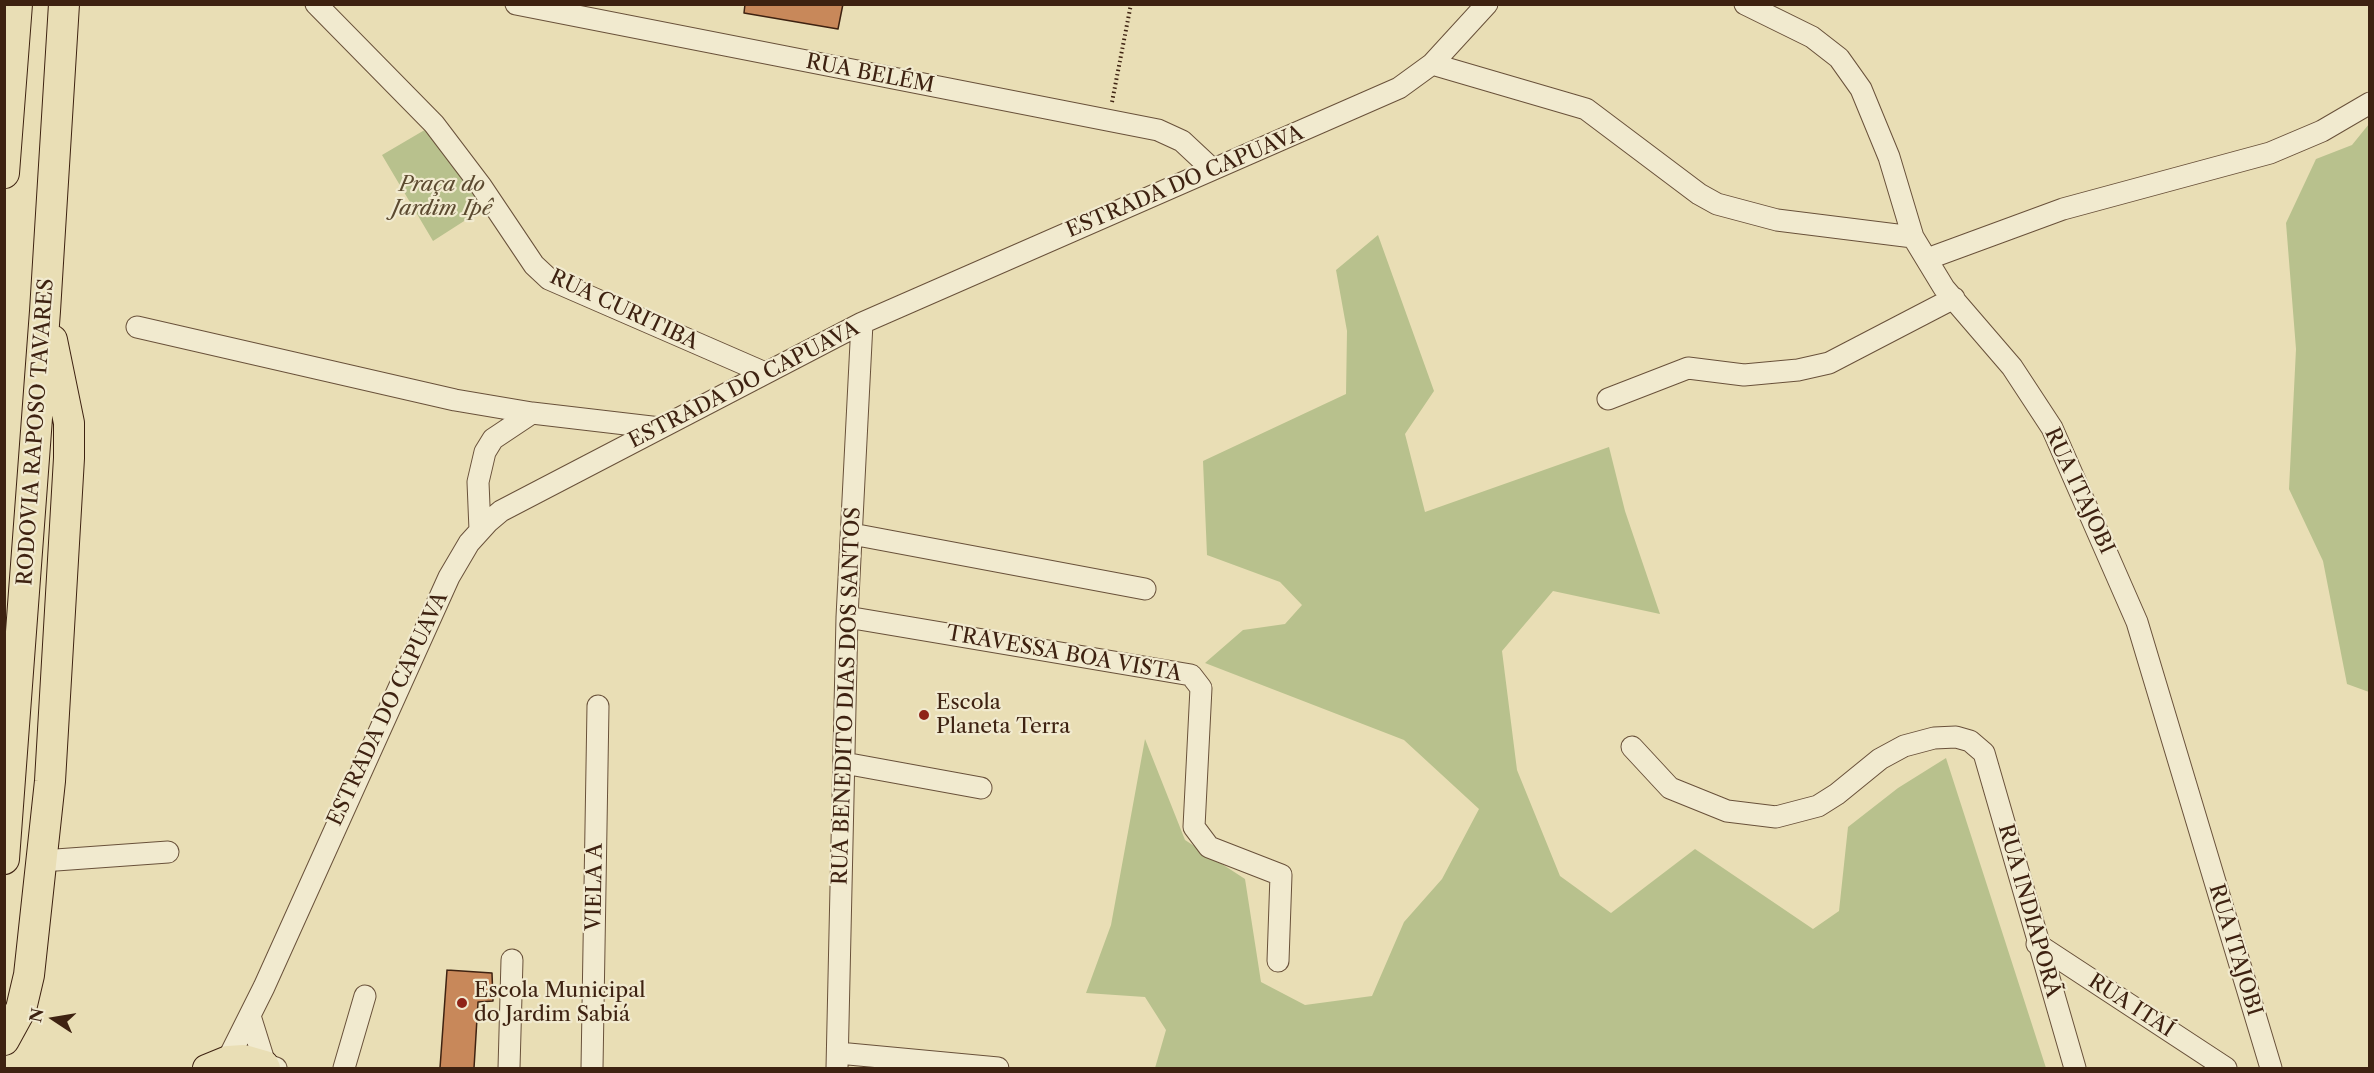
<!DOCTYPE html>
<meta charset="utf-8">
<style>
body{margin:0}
#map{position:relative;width:2374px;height:1073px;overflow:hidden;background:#e9deb5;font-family:"Libre Caslon Text",serif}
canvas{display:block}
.frame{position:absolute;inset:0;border:6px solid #3e2211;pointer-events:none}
.north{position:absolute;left:24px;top:989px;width:60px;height:60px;-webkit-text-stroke:4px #f1eacf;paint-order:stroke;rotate:282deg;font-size:16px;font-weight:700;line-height:24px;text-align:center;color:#3e2211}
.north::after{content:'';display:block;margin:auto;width:21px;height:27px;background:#3e2211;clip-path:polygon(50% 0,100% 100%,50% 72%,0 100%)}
</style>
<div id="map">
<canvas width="2374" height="1073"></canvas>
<div class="frame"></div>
<div class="north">N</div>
</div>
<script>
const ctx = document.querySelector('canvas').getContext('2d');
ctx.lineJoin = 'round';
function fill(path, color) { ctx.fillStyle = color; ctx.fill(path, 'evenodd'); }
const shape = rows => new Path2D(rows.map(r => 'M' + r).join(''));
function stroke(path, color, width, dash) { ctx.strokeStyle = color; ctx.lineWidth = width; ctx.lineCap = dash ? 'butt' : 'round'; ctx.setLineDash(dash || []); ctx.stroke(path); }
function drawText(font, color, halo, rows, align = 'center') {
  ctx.font = font + ' "Libre Caslon Text",serif'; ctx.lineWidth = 4.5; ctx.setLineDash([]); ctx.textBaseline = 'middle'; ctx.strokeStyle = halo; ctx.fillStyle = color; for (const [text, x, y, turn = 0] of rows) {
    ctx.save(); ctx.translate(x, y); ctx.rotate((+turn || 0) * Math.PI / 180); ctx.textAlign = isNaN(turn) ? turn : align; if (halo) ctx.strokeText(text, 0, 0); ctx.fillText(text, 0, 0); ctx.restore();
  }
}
fill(shape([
 [2369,124,2369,692,2347,684,2323,561,2289,489,2296,349,2286,223,2316,159,2352,145],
 [428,128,486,207,433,241,382,155],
 [1378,235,1434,391,1405,434,1425,512,1609,447,1625,511,1660,614,1553,591,1502,651,1517,770,1560,876,1611,913,1695,849,1813,929,1839,911,1848,827,1898,788,1946,758,2046,1068,1155,1068,1166,1030,1145,997,1086,993,1111,925,1145,739,1185,840,1245,879,1261,982,1305,1005,1372,996,1404,922,1442,879,1479,809,1404,740,1205,663,1243,630,1285,624,1302,605,1280,582,1207,555,1203,461,1346,394,1347,331,1336,270]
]), '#b8c18d');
const building = shape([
 [745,4,843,4,838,29,744,13,745,4],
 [447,970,492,973,493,1001,478,1002,474,1068,440,1068,447,970]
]);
fill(building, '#c8885a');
stroke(building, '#3e2211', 1.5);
const minor = shape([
 [316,4,434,124,481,186,534,265,549,279,765,373],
 [516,4,1158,130,1182,141,1212,169],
 [1745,4,1812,37,1839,58,1861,89,1889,157,1913,237,1944,288,2012,367,2052,428,2137,622,2271,1068],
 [1432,64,1586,109,1699,194,1717,204,1777,220,1913,237],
 [1927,259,2063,209,2270,153,2322,131,2370,103],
 [137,327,455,400,532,413,660,428],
 [1608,399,1688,368,1744,375,1798,370,1829,363,1954,298],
 [480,530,478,482,485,452,493,439,532,413],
 [852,534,1145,589],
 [847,617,1191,675,1201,688,1194,827,1209,847,1281,875,1278,961],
 [1632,747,1670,788,1727,811,1776,817,1818,806,1837,794,1880,759,1904,746,1934,738,1956,737,1970,741,1984,753,2075,1068],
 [844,763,981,788],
 [42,861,168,852],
 [2037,944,2226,1068],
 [250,1016,265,1064,276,1068],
 [838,1053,998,1068],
 [228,1059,264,987,449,577,469,543,488,522,501,511,862,323,1399,88,1432,64,1487,4],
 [344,1068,365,996],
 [509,1068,512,960],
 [592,1068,598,706],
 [837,1068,847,617,862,323]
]);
const major = shape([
 [206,1068,228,1059,244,1058,265,1064,267,1068]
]);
const highway = shape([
 [4,173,17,4],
 [4,859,45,311,64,4],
 [4,1040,21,1009,29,975,50,781,69,458,69,423,52,340]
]);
stroke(minor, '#69513a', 23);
stroke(major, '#3e2211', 28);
stroke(highway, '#3e2211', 32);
stroke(shape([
 [1112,102,1131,4]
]), '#3e2211', 4, [1.5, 3]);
stroke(minor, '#f1eacf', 21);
stroke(major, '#e9deb5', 26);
stroke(highway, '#e9deb5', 30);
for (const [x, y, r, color] of [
 [924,715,6,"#8f2418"],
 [462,1003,6,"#8f2418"]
]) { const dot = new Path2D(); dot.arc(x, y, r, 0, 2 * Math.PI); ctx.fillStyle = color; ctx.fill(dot); stroke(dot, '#f1eacf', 2); }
drawText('21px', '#3e2211', '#f1eacf', [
 ["RUA BELÉM",870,74,11],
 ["ESTRADA DO CAPUAVA",1185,182,-23],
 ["RUA CURITIBA",624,310,25],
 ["ESTRADA DO CAPUAVA",744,385,-27],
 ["RODOVIA RAPOSO TAVARES",36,432,-86],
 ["RUA ITAJOBI",2079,491,65],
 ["TRAVESSA BOA VISTA",1064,654,10],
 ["RUA BENEDITO DIAS DOS SANTOS",847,696,-88],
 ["ESTRADA DO CAPUAVA",388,709,-65],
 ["VIELA A",595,887,-89],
 ["RUA INDIAPORÃ",2029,911,74],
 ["RUA ITAJOBI",2235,950,73],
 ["RUA ITAÍ",2131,1006,33]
]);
drawText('italic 21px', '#5c4a30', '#f1eacf', [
 ["Praça do",442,185],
 ["Jardim Ipê",442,209]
]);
drawText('21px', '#3e2211', '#f1eacf', [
 ["Escola",936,703],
 ["Planeta Terra",936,727],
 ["Escola Municipal",474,991],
 ["do Jardim Sabiá",474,1015]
], 'left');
</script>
